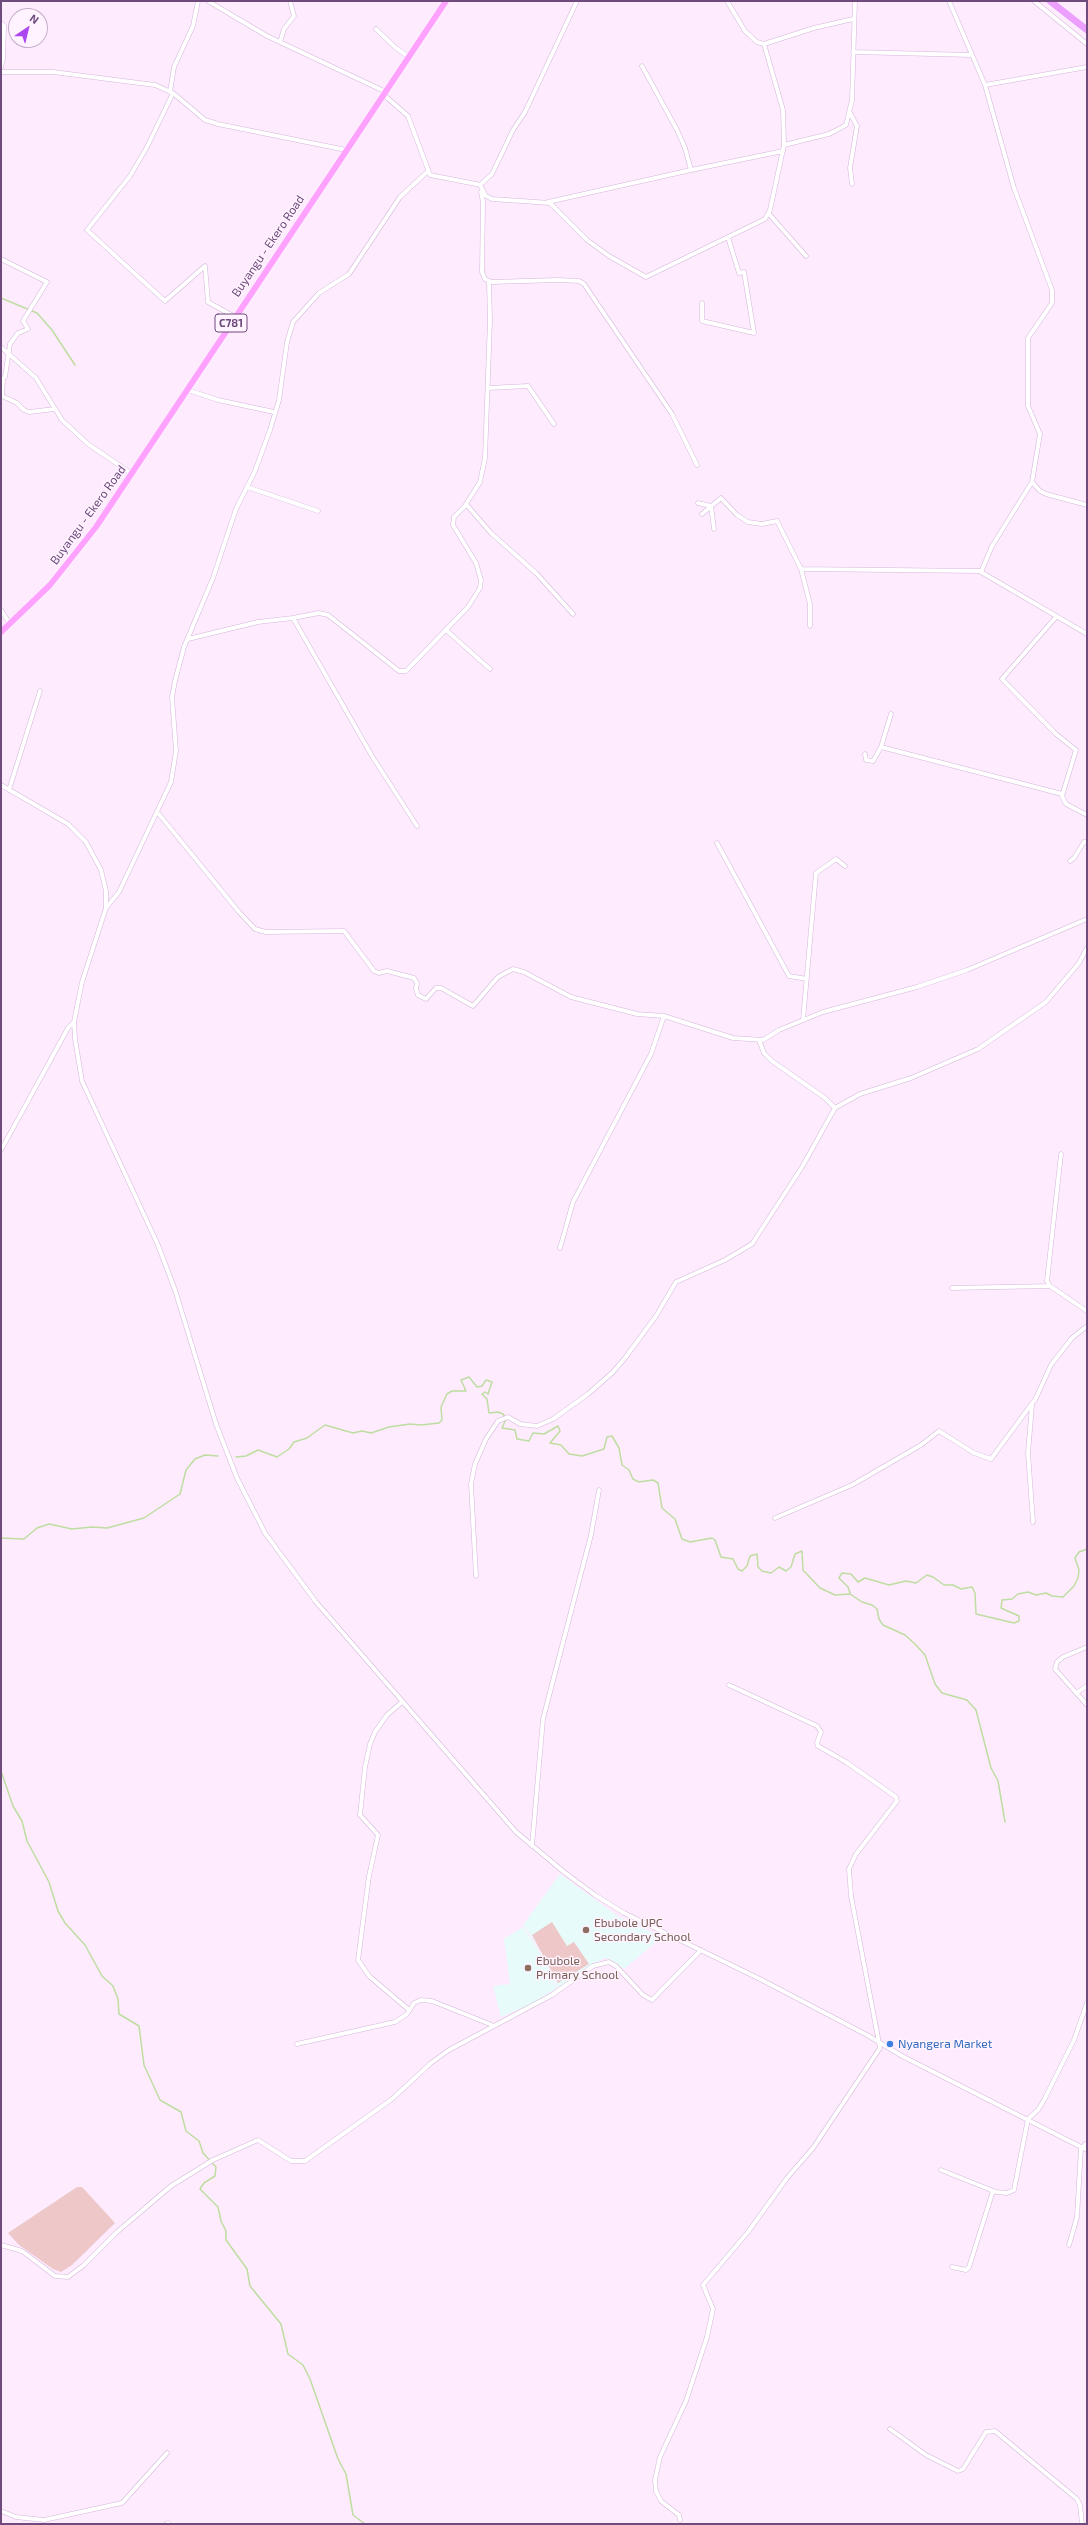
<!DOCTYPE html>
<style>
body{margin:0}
#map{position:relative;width:1088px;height:2525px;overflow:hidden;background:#feebfe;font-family:"Exo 2",sans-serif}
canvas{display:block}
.frame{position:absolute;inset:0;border:2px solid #6e4a7d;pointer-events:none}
.north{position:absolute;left:8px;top:8px;width:40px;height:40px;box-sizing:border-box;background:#fff3ff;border:1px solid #c5afcb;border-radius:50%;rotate:35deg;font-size:11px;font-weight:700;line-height:16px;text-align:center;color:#6e4a7d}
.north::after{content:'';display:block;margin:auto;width:14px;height:18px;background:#ab47f0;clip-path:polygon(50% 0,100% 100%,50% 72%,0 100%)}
</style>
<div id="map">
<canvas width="1088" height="2525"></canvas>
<div class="frame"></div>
<div class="north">N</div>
</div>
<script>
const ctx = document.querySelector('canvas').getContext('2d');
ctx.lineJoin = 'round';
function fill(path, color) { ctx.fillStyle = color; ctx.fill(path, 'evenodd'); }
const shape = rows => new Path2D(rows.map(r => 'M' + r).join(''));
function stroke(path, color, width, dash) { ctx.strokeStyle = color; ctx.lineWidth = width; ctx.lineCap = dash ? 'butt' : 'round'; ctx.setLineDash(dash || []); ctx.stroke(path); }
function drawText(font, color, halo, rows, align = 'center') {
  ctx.font = font + ' "Exo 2",sans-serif'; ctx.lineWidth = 3; ctx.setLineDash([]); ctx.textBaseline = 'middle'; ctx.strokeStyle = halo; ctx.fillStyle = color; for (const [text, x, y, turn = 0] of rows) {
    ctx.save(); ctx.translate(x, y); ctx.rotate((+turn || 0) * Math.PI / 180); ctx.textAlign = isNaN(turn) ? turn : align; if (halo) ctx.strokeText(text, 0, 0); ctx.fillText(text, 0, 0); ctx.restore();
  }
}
fill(shape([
 [560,1874,619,1917,662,1937,624,1969,611,1960,604,1958,558,1988,541,1951,523,1925],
 [523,1927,540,1952,557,1988,531,2004,501,2017,493,1986,510,1984,504,1939]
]), '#e7fbfb');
fill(shape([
 [552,1922,567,1946,574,1942,589,1964,558,1983,532,1935],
 [77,2187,82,2187,115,2223,72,2265,61,2272,53,2269,19,2245,8,2233]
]), '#eec7c8');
stroke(shape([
 [1,298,37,313,52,330,75,365],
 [236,1457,246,1456,258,1450,277,1457,289,1449,294,1442,307,1438,325,1425,353,1433,362,1431,371,1433,389,1427,410,1424,421,1425,439,1423,442,1420,441,1407,447,1394,452,1391,466,1391,461,1380,469,1377,477,1387,482,1386,486,1380,492,1382,488,1394,485,1392,482,1394,487,1399,489,1413,498,1412,503,1414,506,1419,502,1428,515,1430,517,1439,529,1441,533,1433,544,1434,558,1426,560,1431,550,1443,561,1445,569,1454,582,1456,604,1449,607,1437,612,1436,619,1448,622,1465,629,1470,633,1479,639,1482,653,1480,658,1483,662,1508,675,1519,682,1539,690,1542,712,1538,715,1540,721,1557,733,1559,738,1569,742,1571,747,1566,750,1556,757,1554,758,1567,762,1571,771,1573,779,1567,786,1571,791,1567,795,1554,802,1551,803,1570,820,1588,835,1595,850,1594,862,1602,872,1605,877,1609,879,1619,883,1625,905,1635,915,1644,925,1655,935,1684,942,1693,967,1700,976,1710,991,1768,998,1781,1005,1822],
 [1,1538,24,1539,37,1528,49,1524,72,1529,92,1527,107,1528,144,1518,180,1494,186,1470,195,1459,205,1455,218,1456],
 [850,1593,848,1587,839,1578,842,1573,851,1574,858,1582,865,1578,889,1585,906,1581,916,1583,927,1575,933,1577,944,1585,953,1585,961,1589,972,1587,975,1593,976,1614,1014,1623,1019,1621,1019,1616,1001,1608,1002,1600,1012,1599,1018,1594,1028,1592,1036,1595,1046,1593,1052,1596,1063,1597,1074,1586,1078,1578,1079,1570,1075,1558,1079,1552,1087,1549],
 [1,1771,13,1806,22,1821,27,1841,49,1882,58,1911,65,1923,85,1945,102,1976,113,1986,118,1999,119,2014,139,2026,144,2065,160,2100,181,2112,186,2131,199,2141,203,2153,216,2167,215,2176,204,2183,200,2189,218,2207,221,2221,226,2231,226,2240,247,2269,250,2286,281,2324,288,2354,303,2365,310,2379,338,2459,346,2474,353,2515,365,2524]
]), '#bedda1', 1.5);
const minor = shape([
 [208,1,267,36,386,92],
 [727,1,745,31,757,42,764,44,783,110,784,145],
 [949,1,985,85,1014,188,1052,290,1052,303,1028,338,1028,406,1040,434,1032,482,1040,491,1046,494,1087,505],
 [1034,1,1087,44],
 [1,23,4,26,3,59,1,67],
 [376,29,396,48,409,57],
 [280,42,284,29,294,16,290,1],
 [764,44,814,28,853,19],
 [853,52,972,55],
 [642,66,677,130,685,148,691,170,783,151],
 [1,72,53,72,155,85,173,93,205,120,218,124,346,150],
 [985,85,1087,67],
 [170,92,174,67,193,26,198,1],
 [173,93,147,147,130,176,87,230,165,301,205,266,208,302,235,317],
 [384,95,408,116,430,175,476,184,480,185,486,196,492,199,550,203,587,240,609,256,646,277,765,219,770,210,784,145,829,134,846,125,852,100,855,1],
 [850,113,857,126,850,168,852,184],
 [480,185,492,174,513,130,525,112,577,1],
 [481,192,483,202,482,272,485,279,492,282,558,280,579,281,584,284,672,414,697,465],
 [548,202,691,170],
 [769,214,806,256],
 [1,259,47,282,23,321,28,329,18,333,10,344,5,377,1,380],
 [489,282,490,320,485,458,480,482,466,504,491,533,536,573,573,614],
 [702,303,702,321,754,333,744,272,739,273,728,237],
 [1,347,36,378,62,420,88,444,132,474],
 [3,379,2,396,17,403,24,410,29,412,55,409],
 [488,388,528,386,554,424],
 [188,390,218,400,274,412],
 [1032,482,992,546,981,572,1087,634],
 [247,487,318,511],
 [698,503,711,506],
 [711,506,714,529],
 [702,514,721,498,737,515,748,522,762,524,777,521,801,569,810,604,810,626],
 [801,569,980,571],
 [1,610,10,624],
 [1056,617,1002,679,1056,734,1076,750,1062,796,1066,804,1087,815],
 [293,618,319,613,328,615,399,671,406,671,468,607,480,588,481,580,476,563,453,525,454,517,466,505],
 [446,630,490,669],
 [188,639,258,622,293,618,372,756,417,826],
 [891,714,881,747,1062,794],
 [865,754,866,760,873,761,881,747],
 [1,785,68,824,86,842,101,870,106,891,106,908,82,982,74,1022,75,1039,82,1081,158,1245,175,1290,216,1424,237,1478,265,1533,316,1602,516,1832,564,1872,595,1895,624,1913,760,1979,867,2035,902,2056,1087,2150],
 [9,790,40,691],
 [158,813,239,912,255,929,266,932,344,931,374,971,379,973,387,971,414,978,417,983,416,989,418,995,426,999,436,988,441,988,473,1006,498,977,513,969,524,972,571,997,637,1014,664,1016],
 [717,843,789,976,807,979],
 [1070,861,1074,858,1084,842,1087,842],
 [106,908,119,892,171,782,176,751,172,697,175,681,184,647,213,578,236,509,255,471,270,430,279,400,287,342,293,322,319,293,349,274,400,197,427,172],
 [803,1020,816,873,836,859,845,866],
 [759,1040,764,1053,772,1061,825,1098,835,1108],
 [1,1150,68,1028,74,1022],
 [1061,1154,1047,1281,1050,1286,1087,1311],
 [560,1248,573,1202,651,1054,664,1016,733,1038,763,1040,779,1030,823,1012,917,987,967,970,1087,919],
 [952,1288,1050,1286],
 [1032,1405,1028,1453,1033,1522],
 [775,1518,852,1485,921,1445,939,1431,974,1453,991,1459,1036,1398,1051,1365,1072,1338,1087,1326],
 [476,1576,471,1484,475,1464,486,1439,498,1421,508,1417,520,1424,537,1426,553,1419,588,1394,613,1372,625,1358,656,1316,676,1282,725,1260,752,1244,802,1167,835,1108,860,1094,911,1078,978,1049,1046,1002,1079,963,1087,948],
 [1087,1647,1063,1657,1057,1662,1055,1669,1087,1705],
 [1076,1693,1087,1686],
 [402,1702,387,1715,375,1732,370,1744,365,1767,360,1815,378,1835,369,1876,358,1960,369,1976,409,2010],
 [532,1846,543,1719,591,1535,599,1490],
 [297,2044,395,2022,407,2014,414,2003,421,2000,432,2001,492,2025],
 [941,2170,996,2192,1007,2193,1014,2190,1028,2119,1038,2110,1044,2100,1074,2040,1087,2003],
 [1,2245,22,2251,55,2276,68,2277,84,2265,117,2232,171,2186,213,2160,258,2140,291,2161,305,2161,392,2099,431,2063,449,2050,552,1995,593,1966,609,1962,616,1966,643,1995,652,2000,701,1950],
 [1069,2245,1077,2217,1081,2148,1087,2143],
 [952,2267,966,2270,969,2267,993,2191],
 [890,2429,926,2455,958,2471,963,2469,986,2432,995,2431,1077,2499,1080,2505,1082,2524],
 [1,2511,16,2517,44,2520,122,2503,167,2453],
 [680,2520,679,2515,661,2501,656,2491,655,2480,660,2457,686,2401,707,2337,713,2309,703,2285,748,2232,787,2178,813,2148,880,2048,851,1896,849,1869,856,1854,897,1801,896,1797,846,1762,818,1746,817,1743,821,1732,817,1726,729,1685],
 [166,2524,168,2523]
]);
const primary = shape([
 [1,632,50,585,96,527,446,1]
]);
const trunk = shape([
 [1050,1,1087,30]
]);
stroke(minor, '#d3b6da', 5);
stroke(primary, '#fff', 7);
stroke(trunk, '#fff', 8);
stroke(minor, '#fff', 4);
stroke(primary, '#fea1ff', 6);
stroke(trunk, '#ec9ffe', 7);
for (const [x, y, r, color] of [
 [586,1930,4,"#8d6e63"],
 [528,1968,4,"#8d6e63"],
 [890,2044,4,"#3f7fe0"]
]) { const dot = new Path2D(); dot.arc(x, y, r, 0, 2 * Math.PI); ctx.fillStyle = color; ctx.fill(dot); stroke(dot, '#fff3ff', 1.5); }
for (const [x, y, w] of [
 [231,323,32]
]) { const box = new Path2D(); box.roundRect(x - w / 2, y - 9, w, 18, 3); ctx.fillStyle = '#fff3ff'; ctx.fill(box); stroke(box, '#6e4a7d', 1); }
drawText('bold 11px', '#6e4a7d', null, [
 ["C781",231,323]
]);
drawText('12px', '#6e4a7d', '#fff3ff', [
 ["Buyangu - Ekero Road",268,246,-56],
 ["Buyangu - Ekero Road",88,515,-54]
]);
drawText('12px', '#785e54', '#fff3ff', [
 ["Ebubole UPC",594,1923],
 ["Secondary School",594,1937],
 ["Ebubole",536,1961],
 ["Primary School",536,1975]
], 'left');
drawText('12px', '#366cbe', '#fff3ff', [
 ["Nyangera Market",898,2044]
], 'left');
</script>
